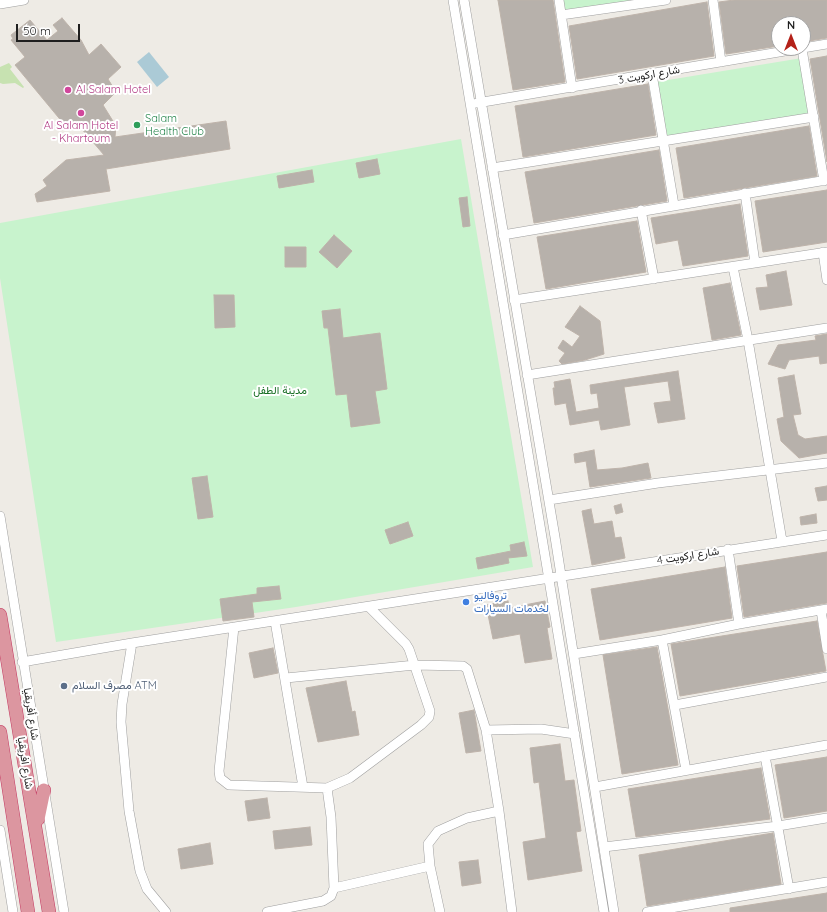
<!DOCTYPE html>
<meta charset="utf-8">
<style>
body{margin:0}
#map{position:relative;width:827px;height:912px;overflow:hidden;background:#eeebe5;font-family:Quicksand,sans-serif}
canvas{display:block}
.north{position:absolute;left:771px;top:16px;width:40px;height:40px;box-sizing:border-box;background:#fff;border:1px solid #a5a5a5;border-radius:50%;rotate:0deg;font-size:11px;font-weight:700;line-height:16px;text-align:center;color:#1e1e1e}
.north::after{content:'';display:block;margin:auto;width:14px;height:18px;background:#b42119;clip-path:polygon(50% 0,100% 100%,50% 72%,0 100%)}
.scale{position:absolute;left:16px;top:24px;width:64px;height:18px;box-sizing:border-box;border:2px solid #1e1e1e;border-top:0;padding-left:5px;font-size:12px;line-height:14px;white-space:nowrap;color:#1e1e1e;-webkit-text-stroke:3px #fff;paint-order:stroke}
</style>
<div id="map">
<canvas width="827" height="912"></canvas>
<div class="north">N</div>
<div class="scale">50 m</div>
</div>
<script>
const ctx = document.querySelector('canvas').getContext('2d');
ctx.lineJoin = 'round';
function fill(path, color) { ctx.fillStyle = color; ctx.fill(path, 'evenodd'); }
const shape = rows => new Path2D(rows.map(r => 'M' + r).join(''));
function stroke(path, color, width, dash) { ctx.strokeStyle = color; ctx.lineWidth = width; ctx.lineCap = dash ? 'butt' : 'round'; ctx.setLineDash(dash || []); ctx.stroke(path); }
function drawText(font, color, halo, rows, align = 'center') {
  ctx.font = font + ' Quicksand,Vazirmatn,sans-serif'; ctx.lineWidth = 4; ctx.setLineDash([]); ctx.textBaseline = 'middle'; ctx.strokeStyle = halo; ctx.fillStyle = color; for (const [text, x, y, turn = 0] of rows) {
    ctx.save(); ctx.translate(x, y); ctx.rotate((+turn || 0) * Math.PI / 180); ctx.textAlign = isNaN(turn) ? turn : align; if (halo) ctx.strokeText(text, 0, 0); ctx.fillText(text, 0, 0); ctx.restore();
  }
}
fill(shape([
 [9,63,12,67,10,69,24,87,23,88,15,83,3,84,0,83,0,67]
]), '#c7e2b1');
fill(shape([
 [563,0,642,0,565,12],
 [802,58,811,115,666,138,656,82],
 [461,139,533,567,296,607,56,642,0,278,0,223]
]), '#c8f3cd');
fill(shape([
 [149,52,169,77,157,87,137,62]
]), '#abcad6');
const building = shape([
 [498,0,553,0,565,82,513,90,498,0],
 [734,0,827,0,827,38,803,42,803,24,779,24,779,46,726,54,719,2,734,0],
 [707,2,714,56,577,79,569,26,707,2],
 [62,18,81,40,89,55,101,44,121,67,108,79,116,92,103,105,116,126,115,137,226,121,230,149,106,169,110,191,37,202,35,194,47,186,43,180,66,160,104,155,75,121,68,129,15,65,25,57,11,40,13,39,11,35,30,20,47,40,58,31,53,25,62,18],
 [827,56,827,162,810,59,827,56],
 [648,84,656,135,523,157,515,106,648,84],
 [809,126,817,176,684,198,676,148,809,126],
 [659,150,667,201,534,223,525,172,659,150],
 [377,159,380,174,359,178,356,163,377,159],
 [312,170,314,182,279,188,277,176,312,170],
 [827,190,827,242,763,252,755,201,827,190],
 [467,197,470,226,463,227,459,198,467,197],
 [740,204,748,256,683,266,678,240,656,244,651,218,740,204],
 [637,221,646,272,546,289,537,237,637,221],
 [334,235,352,251,337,268,319,252,334,235],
 [285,247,306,247,306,267,285,267,285,247],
 [786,271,792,305,760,310,756,288,768,287,766,275,786,271],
 [730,283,741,335,712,340,703,288,730,283],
 [214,295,234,295,235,327,215,328,214,295],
 [580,306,600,321,604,354,585,360,562,364,559,361,565,353,558,348,563,340,572,347,580,336,565,327,580,306],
 [340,309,343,338,380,333,387,389,375,391,380,423,351,427,347,394,336,395,328,328,324,328,322,311,340,309],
 [827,334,827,363,820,364,819,356,789,360,785,369,768,364,778,345,816,340,815,336,827,334],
 [678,371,685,419,658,423,654,403,671,401,668,381,624,387,630,425,601,430,599,420,570,425,566,403,555,405,553,388,555,388,554,382,570,379,576,412,599,408,597,393,591,394,590,385,678,371],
 [794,375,801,414,793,415,798,435,805,439,827,436,827,453,799,458,781,441,777,419,784,417,778,378,794,375],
 [594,450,597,470,622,468,648,463,651,478,590,487,586,461,575,463,574,454,594,450],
 [207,476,213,517,198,519,192,478,207,476],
 [827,486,827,500,818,501,815,488,827,486],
 [621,504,623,512,616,514,614,506,621,504],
 [591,509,594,524,612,521,615,538,621,537,625,558,592,565,582,511,591,509],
 [816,514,817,523,801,525,800,517,816,514],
 [408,522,413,536,390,544,385,530,408,522],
 [524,542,527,556,508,558,509,563,478,569,476,558,511,551,510,545,524,542],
 [827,552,827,603,744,617,737,566,827,552],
 [725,567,732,618,600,640,591,589,725,567],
 [279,586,281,599,252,602,254,617,223,621,220,599,257,594,257,588,279,586],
 [508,601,509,608,545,601,550,627,547,628,552,659,525,663,520,634,493,639,486,605,508,601],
 [817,621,826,671,680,696,671,644,817,621],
 [657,647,678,765,622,774,603,655,657,647],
 [273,648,278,673,254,678,249,653,273,648],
 [346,681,352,712,355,711,359,735,318,742,306,688,346,681],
 [474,710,481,751,466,753,459,713,474,710],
 [560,744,565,781,574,780,581,831,576,832,582,871,528,880,523,842,546,838,539,782,534,783,530,748,560,744],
 [827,757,827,811,784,818,775,765,827,757],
 [761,768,770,819,636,837,628,789,761,768],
 [267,798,270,818,248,821,245,801,267,798],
 [310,827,312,845,275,849,273,831,310,827],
 [773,833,781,884,647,906,639,855,773,833],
 [210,843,213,864,181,869,178,849,210,843],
 [478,860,481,883,462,886,459,862,478,860],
 [827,893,827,912,730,912,730,908,827,893]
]);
fill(building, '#b7b1ab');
stroke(building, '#beb3aa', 1);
const minor = shape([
 [453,0,604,912],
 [464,0,555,537,614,912],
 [559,0,572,88],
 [713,0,721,62],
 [0,4,24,0],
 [561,15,666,0],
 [802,49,824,181],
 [652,74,674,205],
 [477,103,827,44],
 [492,168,814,117],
 [745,193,755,263],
 [641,210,654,279],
 [503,235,827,180],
 [823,252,827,280],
 [733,267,748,340,782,541],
 [514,300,827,252],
 [527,375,827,328],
 [549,500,658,483,827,463],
 [0,516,64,912],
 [728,549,739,624],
 [821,610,827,649],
 [275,621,303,787],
 [234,627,219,771,220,778,229,785,327,788],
 [662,640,686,770],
 [132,643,122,704,121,722,129,811,140,871,147,889,166,912],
 [574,654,662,640,739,624,827,609],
 [22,662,132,643,827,535],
 [286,678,415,665,463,666,467,669,486,730],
 [675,705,827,677],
 [765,756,789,889],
 [595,787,827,745],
 [499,811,512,912],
 [0,830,13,912],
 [604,847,778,826,827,818],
 [430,866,440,912],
 [334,888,430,866,428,844,438,831,467,818,499,811,486,730,541,729,575,734],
 [267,912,323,901,331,896,334,888,331,817,327,788,350,778,421,725,429,717,430,711,409,649,406,644,369,607],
 [647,912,827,882]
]);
const highway = shape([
 [0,615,49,912],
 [0,732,28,912],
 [38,819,44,790]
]);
stroke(minor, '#9f9f9f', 10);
stroke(highway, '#c43a62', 14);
stroke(minor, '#fff', 9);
stroke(highway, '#dc96a0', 13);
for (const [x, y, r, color] of [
 [68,90,4,"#d1479c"],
 [81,113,4,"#d1479c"],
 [137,125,4,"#2e9e5b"],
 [466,602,4,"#3f7fe0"],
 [64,686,4,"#5c6f8a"]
]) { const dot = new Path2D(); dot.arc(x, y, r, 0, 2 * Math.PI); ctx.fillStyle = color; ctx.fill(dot); stroke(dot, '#fff', 1.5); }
drawText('11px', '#1e1e1e', '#fff', [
 ["شارع اركويت 3",649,75,-10],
 ["شارع اركويت 4",688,556,-9],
 ["شارع أفريقيا",31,714,81],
 ["شارع افريقيا",25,763,81]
]);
drawText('11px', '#b23c85', '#fff', [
 ["Al Salam Hotel",76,90],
 ["Al Salam Hotel",81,126,"center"],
 ["- Khartoum",81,139,"center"]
], 'left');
drawText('11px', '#27864d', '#fff', [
 ["Salam",145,119],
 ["Health Club",145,132]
], 'left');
drawText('11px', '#196f25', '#fff', [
 ["مدينة الطفل",280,391]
]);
drawText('11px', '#366cbe', '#fff', [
 ["تروفاليو",474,596],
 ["لخدمات السيارات",474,609]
], 'left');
drawText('11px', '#4e5e75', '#fff', [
 ["مصرف السلام ATM",72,686]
], 'left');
</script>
